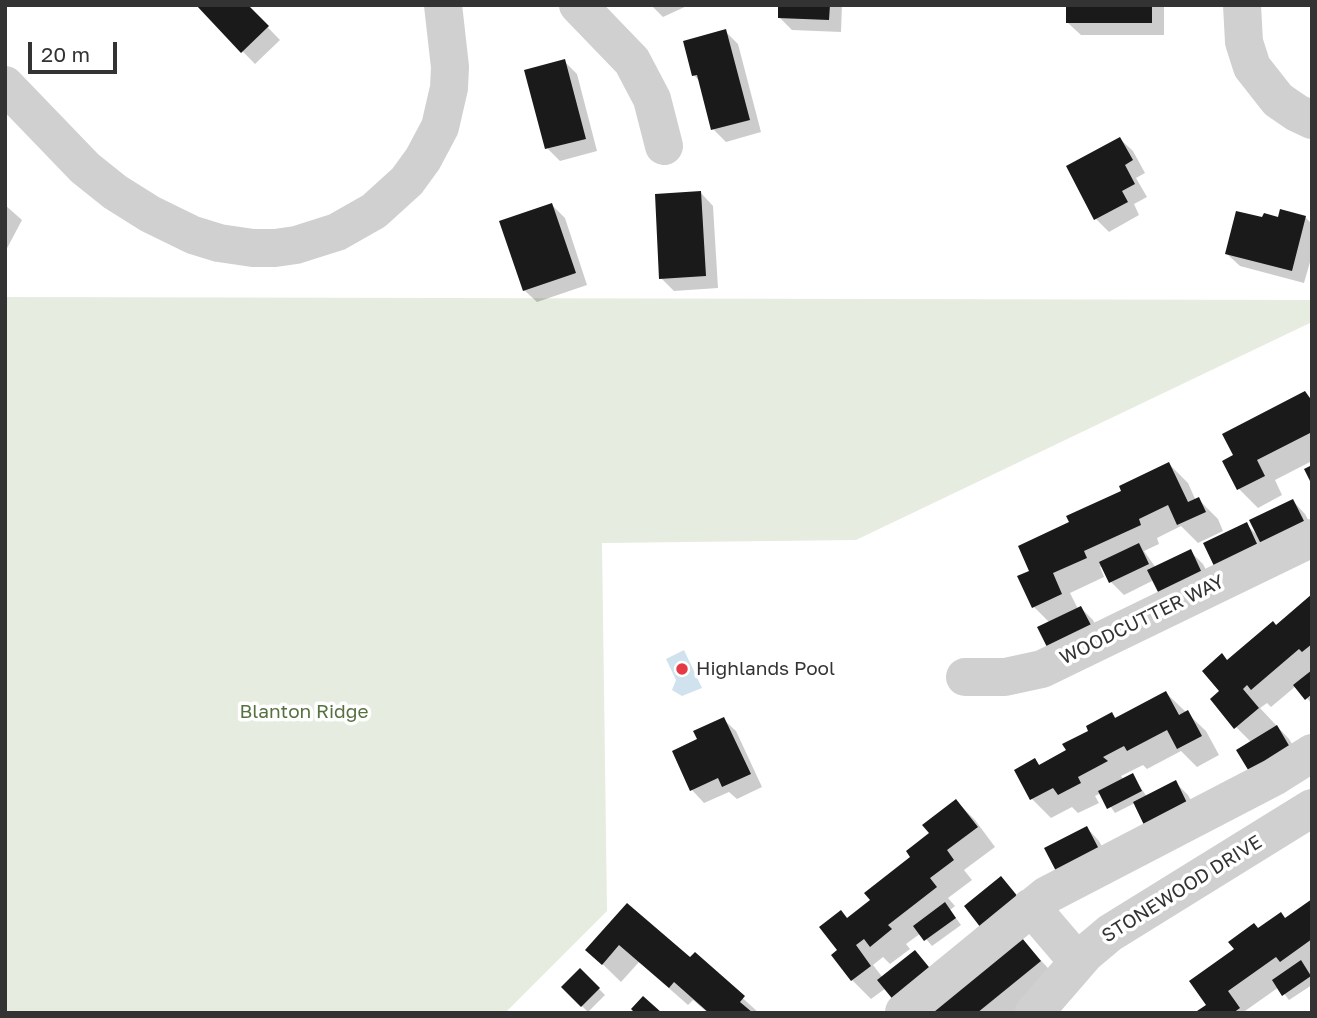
<!DOCTYPE html>
<style>
body{margin:0}
#map{position:relative;width:1317px;height:1018px;overflow:hidden;background:#fff;font-family:"Golos Text",sans-serif}
canvas{display:block}
.frame{position:absolute;inset:0;border:7px solid #333;pointer-events:none}
.scale{position:absolute;left:28px;top:42px;width:89px;height:32px;box-sizing:border-box;border:4px solid #333;border-top:0;padding-left:9px;font-size:21px;line-height:24px;white-space:nowrap;color:#333;-webkit-text-stroke:5px #fff;paint-order:stroke}
</style>
<div id="map">
<canvas width="1317" height="1018"></canvas>
<div class="frame"></div>
<div class="scale">20 m</div>
</div>
<script>
const ctx = document.querySelector('canvas').getContext('2d');
ctx.lineJoin = 'round';
function fill(path, color) { ctx.fillStyle = color; ctx.fill(path, 'evenodd'); }
const shape = rows => new Path2D(rows.map(r => 'M' + r).join(''));
function stroke(path, color, width, dash) { ctx.strokeStyle = color; ctx.lineWidth = width; ctx.lineCap = dash ? 'butt' : 'round'; ctx.setLineDash(dash || []); ctx.stroke(path); }
function drawText(font, color, halo, rows, align = 'center') {
  ctx.font = font + ' "Golos Text",sans-serif'; ctx.lineWidth = 7; ctx.setLineDash([]); ctx.textBaseline = 'middle'; ctx.strokeStyle = halo; ctx.fillStyle = color; for (const [text, x, y, turn = 0] of rows) {
    ctx.save(); ctx.translate(x, y); ctx.rotate((+turn || 0) * Math.PI / 180); ctx.textAlign = isNaN(turn) ? turn : align; if (halo) ctx.strokeText(text, 0, 0); ctx.fillText(text, 0, 0); ctx.restore();
  }
}
fill(shape([
 [5,297,1312,300,1312,322,856,540,602,543,607,911,505,1013,5,1013]
]), '#e6ecdf');
fill(shape([
 [684,650,702,688,682,696,672,690,676,680,666,659]
]), '#cfe2ee');
fill(shape([
 [246,5,280,40,255,64,198,6],
 [651,5,689,5,663,17],
 [780,5,842,5,841,32,792,30,779,17],
 [1068,5,1164,5,1164,35,1081,35,1068,23],
 [725,31,738,44,761,132,726,142,713,129,700,82,694,75],
 [564,61,577,74,597,151,560,161,547,148],
 [1120,139,1133,151,1145,173,1136,178,1147,197,1134,204,1139,215,1109,232,1096,219],
 [701,193,713,206,718,288,674,291,661,278],
 [5,205,22,220,5,252],
 [552,205,565,218,587,285,537,302,524,290],
 [1306,218,1312,224,1312,255,1304,283,1240,266,1227,254,1264,220],
 [1305,393,1312,400,1312,461,1275,480,1282,495,1258,508,1239,489,1235,456],
 [1169,464,1188,483,1196,501,1199,500,1218,519,1223,531,1198,543,1181,526,1157,538,1159,544,1144,551,1156,568,1190,551,1203,564,1214,586,1154,580,1124,595,1111,582,1103,566,1100,567,1104,577,1070,593,1078,609,1081,608,1093,620,1104,642,1050,623,1034,607,1032,571,1071,523],
 [1293,501,1305,514,1312,527,1229,579,1246,524,1258,536],
 [1312,597,1312,704,1296,686,1271,707,1267,703,1260,708,1289,739,1303,762,1251,742,1236,727,1221,691,1228,662,1276,627],
 [1166,693,1206,731,1219,755,1197,767,1181,751,1147,769,1143,765,1121,776,1124,780,1133,776,1147,797,1175,782,1188,795,1200,818,1135,803,1115,813,1101,793,1095,796,1099,803,1078,813,1072,807,1051,818,1032,799,1035,760,1040,766,1068,751,1112,714,1117,719],
 [723,719,736,731,762,787,737,799,729,792,704,803,692,790,674,752,700,740],
 [956,801,975,820,995,847,964,870,972,880,948,898,955,906,950,910,961,925,932,946,921,933,906,944,910,949,890,964,883,957,873,965,883,978,886,988,871,999,852,980,834,955,840,951,841,912,848,919,872,901,913,858],
 [1087,828,1099,841,1111,864,1071,884],
 [1312,901,1312,972,1310,973,1312,985,1289,1000,1279,987,1245,1011,1247,1013,1197,1013,1208,1005,1236,950,1259,930,1286,919],
 [627,905,690,960,695,955,759,1013,708,1013,693,1000,688,1005,639,962,621,982,588,950],
 [1022,940,1059,980,1019,1013,933,1013],
 [580,970,605,995,588,1012,563,987]
]), '#0003');
fill(shape([
 [196,5,248,5,269,26,241,53],
 [778,5,830,5,829,20,778,18],
 [1066,5,1152,5,1152,23,1066,23],
 [726,29,750,120,711,130,697,75,692,76,683,41],
 [565,59,586,139,545,149,524,70],
 [1120,137,1133,160,1125,165,1135,184,1122,191,1128,202,1094,220,1066,166],
 [701,191,706,276,659,279,655,194],
 [552,203,576,273,523,291,499,221],
 [1280,209,1306,216,1292,271,1225,254,1236,211,1262,217,1264,213,1278,217],
 [1305,391,1312,401,1312,432,1257,460,1265,476,1237,490,1222,461,1233,455,1222,434],
 [1169,462,1188,502,1199,497,1206,512,1177,525,1168,505,1139,519,1141,525,1084,551,1087,558,1053,573,1062,594,1032,608,1017,576,1029,571,1018,546,1069,522,1066,516,1121,491,1119,486],
 [1312,465,1312,485,1304,469],
 [1293,499,1305,523,1261,544,1249,520],
 [1247,522,1258,546,1215,568,1203,543],
 [1139,543,1149,564,1109,583,1099,562],
 [1191,549,1202,573,1159,594,1147,570],
 [1312,594,1312,644,1302,652,1299,649,1251,690,1247,685,1243,689,1259,708,1234,729,1210,699,1219,691,1202,671,1222,653,1227,660,1273,621,1276,625],
 [1081,606,1093,629,1049,651,1037,627],
 [1312,670,1312,694,1305,700,1293,685],
 [1166,691,1179,715,1188,710,1202,736,1177,749,1167,730,1127,751,1124,746,1103,757,1108,761,1078,777,1081,783,1058,795,1053,788,1030,800,1014,770,1035,758,1039,765,1066,750,1062,744,1088,731,1086,726,1112,712,1115,718],
 [724,717,751,774,722,787,718,778,690,791,672,751,697,739,693,731],
 [1277,725,1291,749,1250,773,1236,750],
 [1133,773,1142,791,1107,809,1098,791],
 [1176,780,1188,805,1145,827,1133,802],
 [956,799,978,827,947,850,954,860,930,878,937,887,888,925,892,929,870,947,864,939,856,945,871,966,851,981,831,955,837,950,819,927,841,910,847,918,870,900,864,893,910,857,906,851,929,833,922,825],
 [1087,826,1100,851,1057,873,1044,848],
 [1001,876,1019,898,981,928,964,906],
 [1312,899,1312,939,1280,962,1276,957,1228,991,1240,1008,1233,1013,1194,1013,1206,1005,1189,981,1234,949,1228,942,1254,923,1258,928,1281,912,1285,918],
 [945,902,956,918,924,941,913,926],
 [627,903,690,957,695,952,745,996,740,1002,753,1013,709,1013,674,982,669,988,619,945,602,965,585,950],
 [1022,938,1041,961,977,1013,931,1013],
 [915,950,933,972,895,1002,877,980],
 [1301,960,1311,976,1282,996,1272,980],
 [580,968,600,988,581,1007,561,987],
 [643,996,662,1013,635,1013,631,1009]
]), '#1a1a1a');
stroke(shape([
 [578,5,632,61,652,99,664,146],
 [1242,5,1244,42,1252,67,1278,100,1297,113,1312,120],
 [5,85,85,168,115,192,150,214,193,235,219,243,253,248,275,248,296,245,337,232,374,211,407,181,423,159,440,127,449,88,450,67,443,5],
 [965,677,1005,677,1042,669,1312,538],
 [1031,907,1078,962],
 [904,1012,1047,895,1274,777,1312,753],
 [1034,1013,1085,954,1110,933,1312,808]
]), '#d0d0d0', 38);
for (const [x, y, r, color] of [
 [682,669,7,"#e63946"]
]) { const dot = new Path2D(); dot.arc(x, y, r, 0, 2 * Math.PI); ctx.fillStyle = color; ctx.fill(dot); stroke(dot, '#fff', 2.5); }
drawText('19px', '#333', '#fff', [
 ["WOODCUTTER WAY",1142,620,-26],
 ["STONEWOOD DRIVE",1182,889,-32]
]);
drawText('19px', '#333', '#fff', [
 ["Highlands Pool",696,669]
], 'left');
drawText('19px', '#56703f', '#fff', [
 ["Blanton Ridge",304,712]
]);
</script>
